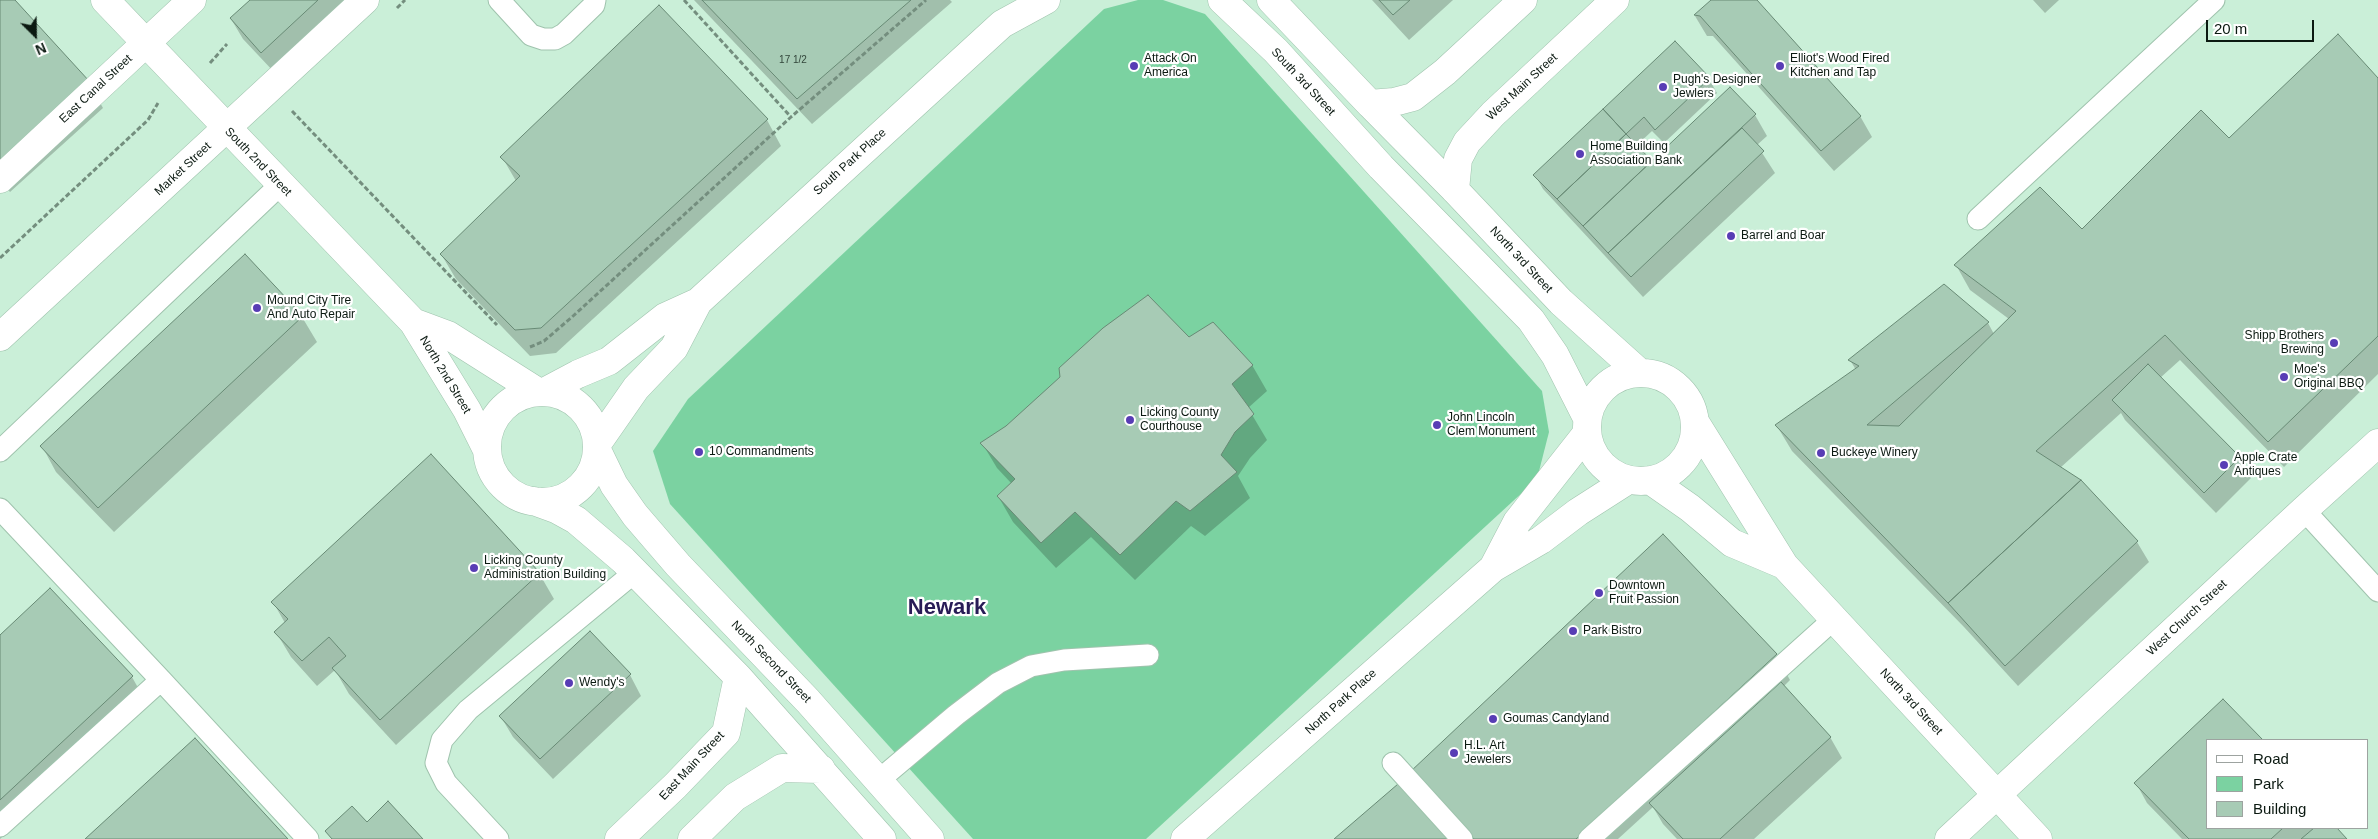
<!DOCTYPE html>
<style>
body{margin:0}
#map{position:relative;width:2378px;height:839px;overflow:hidden;background:#caefd8;font-family:Helvetica,sans-serif}
canvas{display:block}
.legend{position:absolute;left:2206px;top:739px;width:162px;height:90px;box-sizing:border-box;background:#fff;border:1px solid #9da3a0;margin:0;padding:6px 9px;list-style:none;font-size:15px;color:#0b1911}
.legend li{display:flex;align-items:center;gap:10px;height:25px}
.legend b{width:25px;border:1px solid #9da3a0}
.north{position:absolute;left:10px;top:10px;width:50px;height:50px;-webkit-text-stroke:4px #fff;paint-order:stroke;rotate:157deg;font-size:14px;font-weight:700;line-height:20px;text-align:center;color:#0b1911}
.north::after{content:'';display:block;margin:auto;width:18px;height:22px;background:#0b1911;clip-path:polygon(50% 0,100% 100%,50% 72%,0 100%)}
.scale{position:absolute;left:2206px;top:20px;width:108px;height:22px;box-sizing:border-box;border:2px solid #0b1911;border-top:0;padding-left:6px;font-size:15px;line-height:18px;white-space:nowrap;color:#0b1911;-webkit-text-stroke:4px #fff;paint-order:stroke}
</style>
<div id="map">
<canvas width="2378" height="839"></canvas>
<ul class="legend">
<li><b style="height:6px;background:#fff"></b>Road</li>
<li><b style="height:14px;background:#7bd2a1"></b>Park</li>
<li><b style="height:14px;background:#a7cbb5"></b>Building</li>
</ul>
<div class="north">N</div>
<div class="scale">20 m</div>
</div>
<script>
const ctx = document.querySelector('canvas').getContext('2d');
ctx.lineJoin = 'round';
function fill(path, color) { ctx.fillStyle = color; ctx.fill(path, 'evenodd'); }
const shape = rows => new Path2D(rows.map(r => 'M' + r).join(''));
function stroke(path, color, width, dash) { ctx.strokeStyle = color; ctx.lineWidth = width; ctx.lineCap = dash ? 'butt' : 'round'; ctx.setLineDash(dash || []); ctx.stroke(path); }
function drawText(font, color, halo, rows, align = 'center') {
  ctx.font = font + ' Helvetica,sans-serif'; ctx.lineWidth = 4.5; ctx.setLineDash([]); ctx.textBaseline = 'middle'; ctx.strokeStyle = halo; ctx.fillStyle = color; for (const [text, x, y, turn = 0] of rows) {
    ctx.save(); ctx.translate(x, y); ctx.rotate((+turn || 0) * Math.PI / 180); ctx.textAlign = isNaN(turn) ? turn : align; if (halo) ctx.strokeText(text, 0, 0); ctx.fillText(text, 0, 0); ctx.restore();
  }
}
fill(shape([
 [1138,0,1163,0,1205,14,1542,391,1549,432,1537,479,1146,839,973,839,670,504,653,451,688,399,1104,9]
]), '#7bd2a1');
fill(shape([
 [0,0,14,0,89,83,103,108,10,192,0,180],
 [251,0,351,0,274,72,243,39,231,19],
 [694,0,950,0,952,2,812,124],
 [1372,0,1453,0,1409,40],
 [1713,0,1755,0,1860,116,1872,137,1834,171,1713,36,1707,36,1695,16],
 [2033,0,2059,0,2045,13],
 [659,7,767,120,781,146,556,353,530,356,456,279,441,254,516,181,502,157],
 [1709,79,1717,93,1664,143,1652,131,1636,146,1652,163,1730,89,1755,115,1767,136,1757,145,1775,173,1643,297,1543,189,1535,175],
 [2378,80,2378,374,2284,467,2180,360,2160,378,2239,458,2251,478,2216,513,2125,420,2121,413,2060,468,2137,542,2149,562,2018,686,1964,627,1792,451,1777,426,1856,370,1850,360,1944,286,1988,323,1994,334,2009,319,1970,290,1956,265,2082,230,2229,139],
 [302,317,317,342,114,532,56,472,42,446],
 [1189,339,1252,365,1267,391,1248,408,1267,440,1250,458,1238,476,1250,498,1205,536,1191,526,1135,580,1091,537,1056,568,1013,522,998,496,1012,484,997,468,982,443],
 [539,573,554,599,396,745,349,694,335,670,317,686,291,657,276,632,285,623,273,602],
 [0,637,132,677,146,702,0,839],
 [1776,655,1790,680,1783,687,1830,737,1842,758,1754,839,1677,839,1663,824,1653,807,1618,839,1466,839],
 [630,675,641,696,553,779,513,737,501,717],
 [2223,700,2262,740,2207,740,2207,828,2336,828,2346,839,2182,839,2147,803,2136,783]
]), '#0003');
const building = shape([
 [0,0,15,0,90,82,0,162,0,0],
 [250,0,318,0,261,53,230,18,250,0],
 [702,0,911,0,797,99,702,0],
 [1379,0,1410,0,1393,15,1379,0],
 [1711,0,1757,0,1861,116,1821,151,1700,16,1694,15,1711,0],
 [659,5,768,119,541,328,515,330,440,254,520,176,500,157,659,5],
 [2338,34,2378,78,2378,336,2268,442,2165,335,2036,451,2081,480,1948,603,1775,425,1859,366,1848,360,1944,284,1989,322,1867,425,1899,426,2016,311,1954,265,2040,187,2082,229,2201,110,2229,138,2338,34],
 [1675,41,1710,78,1655,130,1644,117,1626,134,1603,109,1675,41],
 [1730,87,1756,114,1608,253,1583,226,1730,87],
 [1603,109,1626,134,1557,199,1533,175,1603,109],
 [1742,128,1764,151,1631,277,1608,253,1742,128],
 [1626,134,1652,161,1583,226,1557,199,1626,134],
 [245,254,303,316,98,508,40,446,245,254],
 [1148,295,1189,337,1213,322,1253,365,1232,384,1254,414,1235,432,1221,455,1237,472,1190,511,1176,501,1120,555,1075,512,1041,543,997,496,1015,479,980,443,1006,426,1060,377,1059,368,1103,328,1148,295],
 [2148,364,2240,457,2204,493,2112,400,2148,364],
 [431,454,540,573,380,720,332,668,346,656,329,637,302,661,274,632,288,619,271,602,431,454],
 [2081,480,2138,541,2005,666,1948,603,2081,480],
 [1663,534,1777,654,1576,839,1474,839,1410,772,1663,534],
 [50,588,133,676,0,800,0,635,50,588],
 [590,631,631,674,540,759,499,716,590,631],
 [1781,682,1831,737,1720,839,1683,839,1649,803,1781,682],
 [2223,699,2263,740,2207,740,2207,828,2283,828,2271,839,2189,839,2134,783,2223,699],
 [195,738,288,839,85,839,195,738],
 [1398,784,1448,839,1334,839,1398,784],
 [388,801,423,839,332,839,325,831,352,806,367,822,388,801],
 [2314,828,2337,828,2347,839,2301,839,2314,828]
]);
fill(building, '#a7cbb5');
stroke(building, '#688a75', 1);
const lane = shape([
 [499,0,531,35,543,39,555,39,564,34,594,5,595,0],
 [1978,219,2214,0],
 [0,451,280,185],
 [0,509,161,680,308,839],
 [2304,510,2378,591],
 [1393,763,1462,839],
 [879,780,956,715,998,683,1031,666,1064,660,1148,655],
 [0,826,161,680],
 [498,839,446,783,436,763,442,740,468,710,635,572],
 [1589,839,1834,619]
]);
const street = shape([
 [0,179,192,0],
 [0,337,365,0]
]);
const secondary = shape([
 [105,0,413,322,467,410,487,450],
 [1222,0,1276,51,1381,167,1531,320,1555,355,1587,418],
 [1271,0,1370,104,1394,102,1413,97,1445,72,1523,0],
 [1370,104,1455,190,1561,302,1640,373],
 [1455,190,1458,159,1467,142,1493,114,1615,0],
 [413,322,448,335,538,392],
 '1587 427a54 54 0 1 1 108 0a54 54 0 1 1-108 0Z',
 [546,391,578,374,609,361,665,317,698,302,1002,24,1046,0],
 '487 447a55 55 0 1 1 110 0a55 55 0 1 1-110 0Z',
 [1695,422,1784,565,2038,839],
 [597,444,636,388,674,348,698,302],
 [598,452,614,485,635,515,678,565,808,701,930,839],
 [1650,480,1690,508,1732,543,1784,565],
 [534,501,556,509,576,520,623,560,738,677,882,839],
 [1493,568,1517,522,1587,433],
 [619,839,675,786,726,733,738,677],
 [692,839,735,797,782,768,821,769],
 [1185,839,1493,568,1541,540,1578,512,1628,480],
 [1949,839,2304,510,2378,443]
]);
stroke(lane, '#9fc3ad', 23);
stroke(street, '#9fc3ad', 29);
stroke(secondary, '#9fc3ad', 29);
stroke(shape([
 [684,0,791,117],
 [397,8,405,0],
 [210,63,227,44],
 [292,111,497,325],
 [0,258,148,120,158,103],
 [530,347,544,341,572,317,791,117,926,0]
]), '#748e7e', 3, [5, 2.5]);
stroke(lane, '#fff', 21);
stroke(street, '#fff', 28);
stroke(secondary, '#fff', 28);
for (const [x, y, r, color] of [
 [1134,66,5,"#583db5"],
 [1780,66,5,"#583db5"],
 [1663,87,5,"#583db5"],
 [1580,154,5,"#583db5"],
 [1731,236,5,"#583db5"],
 [257,308,5,"#583db5"],
 [2334,343,5,"#583db5"],
 [2284,377,5,"#583db5"],
 [1130,420,5,"#583db5"],
 [1437,425,5,"#583db5"],
 [699,452,5,"#583db5"],
 [1821,453,5,"#583db5"],
 [2224,465,5,"#583db5"],
 [474,568,5,"#583db5"],
 [1599,593,5,"#583db5"],
 [1573,631,5,"#583db5"],
 [569,683,5,"#583db5"],
 [1493,719,5,"#583db5"],
 [1454,753,5,"#583db5"]
]) { const dot = new Path2D(); dot.arc(x, y, r, 0, 2 * Math.PI); ctx.fillStyle = color; ctx.fill(dot); stroke(dot, '#fff', 2); }
drawText('10px', '#32463a', null, [
 ["17 1/2",793,60]
]);
drawText('12px', '#0b1911', '#fff', [
 ["Attack On",1144,59],
 ["America",1144,73],
 ["Elliot's Wood Fired",1790,59],
 ["Kitchen and Tap",1790,73],
 ["Pugh's Designer",1673,80],
 ["Jewlers",1673,94],
 ["Home Building",1590,147],
 ["Association Bank",1590,161],
 ["Barrel and Boar",1741,236],
 ["Mound City Tire",267,301],
 ["And Auto Repair",267,315],
 ["Shipp Brothers",2324,336,"right"],
 ["Brewing",2324,350,"right"],
 ["Moe's",2294,370],
 ["Original BBQ",2294,384],
 ["Licking County",1140,413],
 ["Courthouse",1140,427],
 ["John Lincoln",1447,418],
 ["Clem Monument",1447,432],
 ["10 Commandments",709,452],
 ["Buckeye Winery",1831,453],
 ["Apple Crate",2234,458],
 ["Antiques",2234,472],
 ["Licking County",484,561],
 ["Administration Building",484,575],
 ["Downtown",1609,586],
 ["Fruit Passion",1609,600],
 ["Park Bistro",1583,631],
 ["Wendy's",579,683],
 ["Goumas Candyland",1503,719],
 ["H.L. Art",1464,746],
 ["Jewelers",1464,760]
], 'left');
drawText('12px', '#0b1911', '#fff', [
 ["South 3rd Street",1303,82,47],
 ["West Main Street",1522,87,-43],
 ["East Canal Street",96,89,-43],
 ["South 2nd Street",258,162,46],
 ["South Park Place",850,162,-42],
 ["Market Street",183,169,-43],
 ["North 3rd Street",1521,260,47],
 ["North 2nd Street",445,375,59],
 ["West Church Street",2187,618,-43],
 ["North Second Street",771,662,46],
 ["North Park Place",1341,702,-42],
 ["North 3rd Street",1911,702,47],
 ["East Main Street",692,766,-47]
]);
drawText('bold 22px', '#281c56', '#fff', [
 ["Newark",947,608]
]);
</script>
